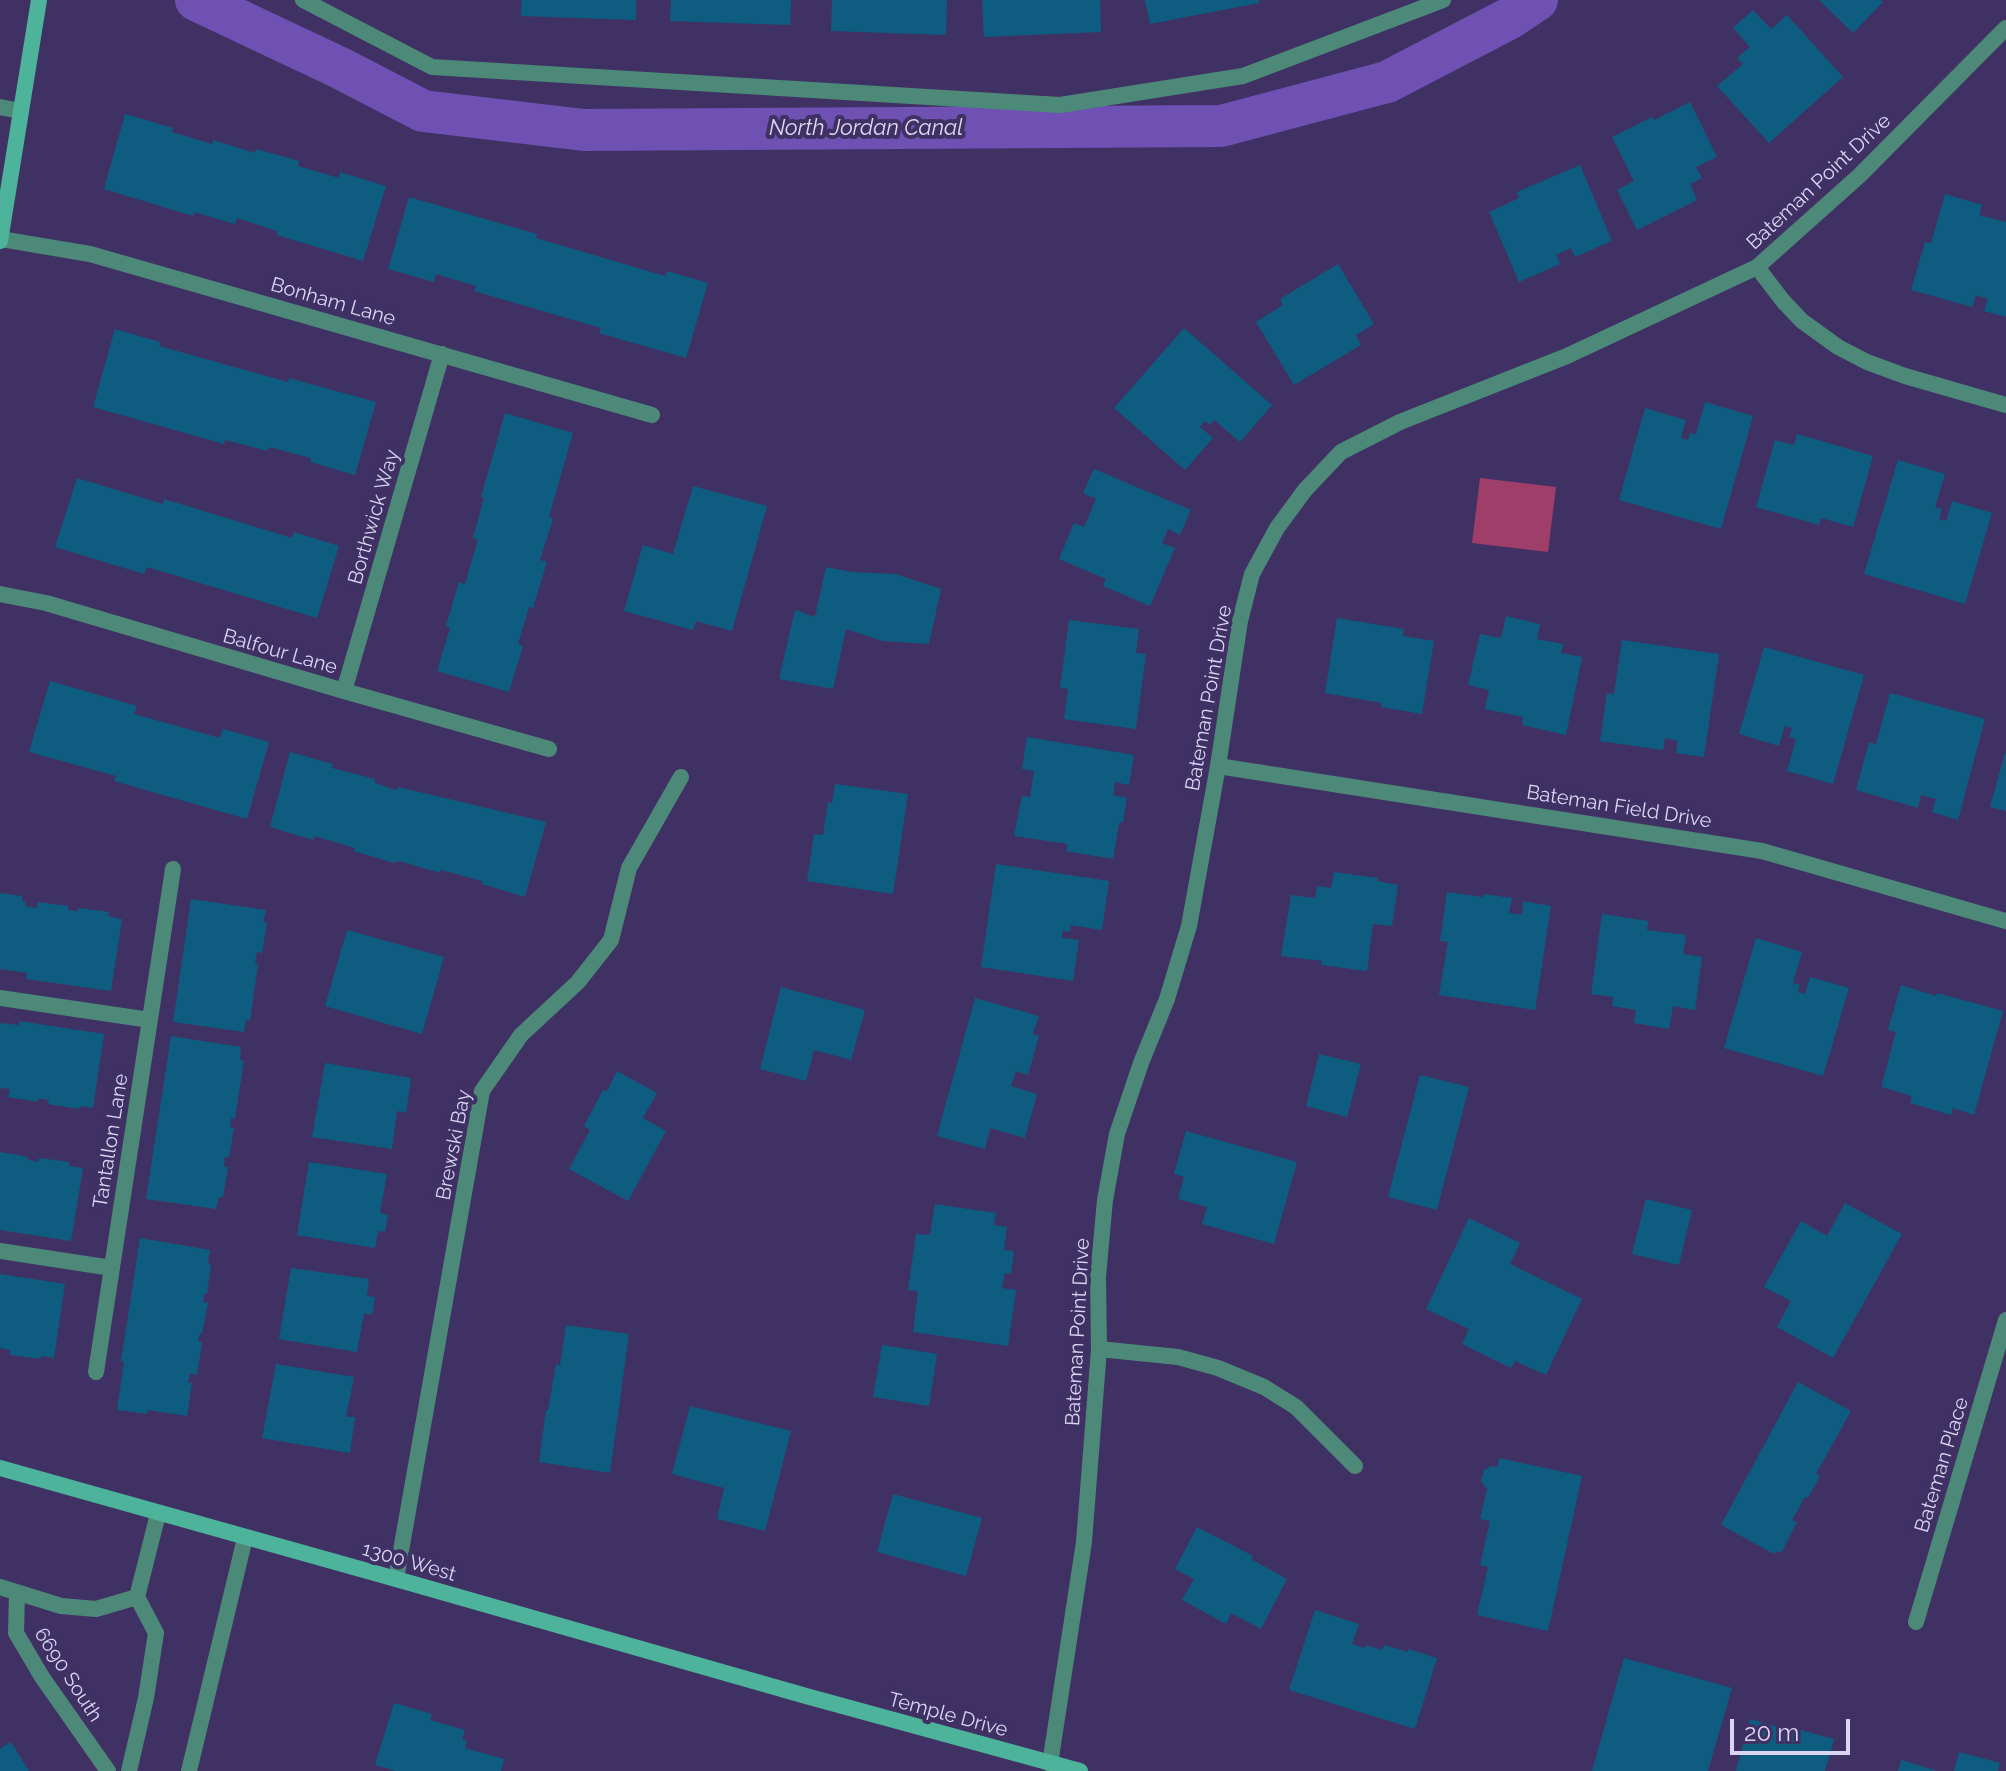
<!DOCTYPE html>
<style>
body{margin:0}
#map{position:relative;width:2006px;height:1771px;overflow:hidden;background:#3f3163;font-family:Raleway,sans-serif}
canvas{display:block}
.scale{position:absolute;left:1730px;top:1719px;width:120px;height:36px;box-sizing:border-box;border:4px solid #dbd5f4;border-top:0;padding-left:10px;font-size:24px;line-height:28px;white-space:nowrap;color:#dbd5f4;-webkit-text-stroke:6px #3f3163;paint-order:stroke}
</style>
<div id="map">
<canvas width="2006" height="1771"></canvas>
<div class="scale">20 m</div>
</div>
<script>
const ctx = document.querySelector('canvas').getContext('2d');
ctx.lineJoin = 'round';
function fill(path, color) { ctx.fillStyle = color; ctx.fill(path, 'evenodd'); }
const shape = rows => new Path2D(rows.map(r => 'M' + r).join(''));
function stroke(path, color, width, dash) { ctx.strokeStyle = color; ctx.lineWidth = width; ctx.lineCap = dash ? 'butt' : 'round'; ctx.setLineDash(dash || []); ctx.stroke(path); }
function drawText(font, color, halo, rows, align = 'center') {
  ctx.font = font + ' Raleway,sans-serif'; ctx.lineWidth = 8; ctx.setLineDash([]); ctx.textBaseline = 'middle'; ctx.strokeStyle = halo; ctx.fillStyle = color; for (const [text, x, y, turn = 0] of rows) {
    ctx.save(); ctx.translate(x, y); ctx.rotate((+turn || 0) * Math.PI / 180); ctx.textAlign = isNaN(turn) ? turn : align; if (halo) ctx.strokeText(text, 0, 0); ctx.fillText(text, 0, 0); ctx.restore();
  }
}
fill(shape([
 [1480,478,1556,487,1548,552,1472,543]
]), '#a03e6a');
stroke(shape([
 [196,0,340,68,423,111,584,130,1221,126,1387,82,1510,18,1537,0]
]), '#6f50b3', 42);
fill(shape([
 [522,0,636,0,636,20,521,16],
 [671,0,791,0,790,25,670,21],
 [832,0,947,0,946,35,831,31],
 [982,0,1100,0,1101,32,984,37],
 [1145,0,1259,0,1259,3,1150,24],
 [1819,0,1880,0,1883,2,1853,33],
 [1753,10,1771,29,1787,15,1843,77,1769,143,1717,86,1743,64,1737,58,1750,47,1733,28],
 [1690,102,1717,157,1696,167,1702,178,1690,184,1697,200,1637,230,1617,190,1634,181,1612,137,1652,117,1654,120],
 [125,114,173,128,172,132,212,144,213,140,255,153,256,149,299,161,298,166,339,178,340,172,386,186,363,261,277,235,277,231,237,218,235,224,194,212,193,216,104,189],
 [1580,165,1612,241,1575,257,1571,248,1556,255,1560,264,1519,282,1489,212,1519,198,1517,192],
 [1945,194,1982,205,1979,215,2006,222,2006,317,1984,311,1988,299,1976,295,1972,307,1911,290,1925,242,1931,243],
 [409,197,537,234,536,238,665,276,667,271,708,283,686,358,599,333,601,328,474,291,476,286,436,274,434,282,388,269],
 [1338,264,1374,324,1356,335,1361,345,1294,385,1256,322,1283,305,1280,299],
 [1184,328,1272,405,1240,442,1214,420,1210,425,1205,421,1200,427,1213,438,1185,470,1114,408],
 [115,329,160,342,159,346,288,382,289,378,376,402,355,475,310,462,311,458,269,447,268,451,225,440,224,444,93,407],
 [1705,402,1753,416,1721,529,1619,500,1645,408,1686,420,1681,438,1688,440,1690,433,1696,434],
 [505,413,573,433,549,517,553,519,540,560,547,562,533,608,529,607,518,644,523,646,509,692,437,671,450,628,446,626,459,582,465,584,478,540,473,538,484,498,481,497],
 [1797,434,1873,456,1853,527,1821,518,1819,525,1756,507,1775,440,1794,445],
 [1898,460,1945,474,1935,507,1942,509,1939,519,1946,521,1952,501,1992,513,1965,604,1864,574],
 [1094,469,1191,510,1180,535,1168,529,1162,543,1175,548,1150,606,1103,586,1106,579,1059,559,1074,523,1084,527,1096,499,1083,493],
 [77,478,163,504,164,499,292,538,294,532,339,546,317,618,147,567,144,574,55,547],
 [693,486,767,506,732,631,696,621,693,630,624,611,643,545,673,554],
 [826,567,851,572,896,574,941,589,929,644,883,641,846,629,833,689,779,679,795,610,815,617],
 [1506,616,1540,624,1537,639,1563,644,1561,653,1582,657,1566,735,1522,725,1523,717,1485,709,1489,690,1468,685,1480,634,1501,638],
 [1337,618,1404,629,1403,636,1434,641,1422,714,1381,707,1382,703,1325,693],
 [1069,620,1139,629,1136,653,1146,654,1136,729,1064,719,1068,689,1060,688],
 [1622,640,1719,654,1704,757,1676,753,1678,741,1665,738,1663,750,1600,741,1607,693,1614,694],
 [1764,647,1864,675,1833,784,1787,771,1796,739,1789,737,1792,728,1785,726,1779,746,1739,734],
 [50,681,137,706,134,714,220,738,223,729,269,742,247,819,114,781,116,776,29,752],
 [1890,693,1985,719,1958,820,1932,812,1936,799,1921,795,1918,808,1856,790,1869,742,1876,744],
 [1027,737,1134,755,1129,785,1115,782,1113,795,1127,798,1123,822,1119,823,1113,859,1066,851,1068,844,1014,836,1022,796,1030,797,1034,771,1022,769],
 [290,752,333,764,332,768,375,779,375,783,396,790,398,787,546,822,525,897,482,884,482,881,441,870,440,873,399,861,394,863,354,851,355,848,314,836,313,840,270,827],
 [2005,753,2006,754,2006,811,1990,807],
 [835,784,908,794,893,894,807,881,814,834,823,835,828,802,832,803],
 [996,864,1109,881,1102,930,1071,925,1070,932,1062,931,1062,938,1079,940,1073,981,981,967],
 [1334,872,1378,878,1377,881,1398,885,1392,926,1373,924,1367,971,1321,965,1322,961,1281,956,1291,895,1315,898,1317,886,1331,888],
 [1447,892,1483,897,1484,894,1512,898,1509,913,1522,915,1523,901,1551,906,1535,1010,1439,995,1448,942,1440,941],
 [0,893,22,896,22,901,26,901,25,906,37,908,38,902,68,906,68,910,78,911,78,908,109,912,108,916,122,919,111,991,26,979,27,973,0,969],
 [191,899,266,910,263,922,267,922,262,953,257,952,255,964,258,964,250,1021,246,1020,244,1032,173,1022],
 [1602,914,1648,921,1647,930,1686,935,1683,954,1702,957,1695,1010,1673,1006,1669,1029,1634,1023,1636,1010,1612,1006,1613,997,1591,994],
 [347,930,444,957,422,1034,325,1006],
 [1756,938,1802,952,1793,983,1800,985,1798,992,1805,994,1810,977,1849,988,1823,1076,1724,1048],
 [1901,985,1936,996,1937,993,2003,1011,1974,1115,1953,1108,1951,1115,1910,1103,1912,1096,1881,1087,1896,1032,1888,1030],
 [781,987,865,1010,851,1060,814,1050,806,1081,760,1069],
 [975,998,1039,1016,1033,1034,1039,1036,1028,1075,1016,1071,1011,1086,1037,1094,1025,1138,990,1128,985,1149,937,1136],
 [19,1021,104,1034,93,1108,80,1106,79,1109,48,1104,49,1100,38,1098,38,1102,8,1097,10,1089,0,1088,0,1023,19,1025],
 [171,1036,241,1047,240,1060,244,1061,235,1119,231,1118,230,1127,234,1128,229,1157,225,1157,224,1167,228,1167,223,1197,219,1197,216,1209,146,1199],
 [1319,1054,1361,1064,1347,1117,1306,1106],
 [325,1063,411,1078,406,1113,397,1111,392,1149,312,1137],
 [617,1071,657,1093,643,1118,666,1131,628,1201,569,1169,590,1130,584,1126,603,1090,607,1091],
 [1420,1075,1469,1087,1437,1210,1388,1197],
 [1186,1131,1297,1162,1274,1244,1202,1224,1207,1207,1178,1199,1184,1177,1174,1174],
 [0,1152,28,1157,28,1160,39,1162,39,1158,70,1162,69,1166,83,1168,71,1241,0,1230],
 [309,1162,387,1174,380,1213,388,1215,385,1232,378,1231,375,1248,297,1235],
 [1646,1199,1692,1210,1679,1265,1632,1254],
 [1845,1203,1902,1234,1833,1358,1777,1327,1791,1301,1764,1287,1801,1221,1827,1236],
 [935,1204,996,1213,994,1225,1007,1227,1004,1250,1014,1251,1011,1274,1005,1273,1002,1288,1016,1290,1008,1346,913,1332,918,1291,908,1290,916,1234,930,1235],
 [1469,1218,1520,1243,1510,1264,1582,1299,1546,1375,1515,1361,1511,1368,1462,1344,1469,1329,1426,1309],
 [140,1238,210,1250,208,1263,211,1264,207,1294,204,1294,203,1302,208,1303,202,1334,200,1333,198,1341,202,1342,197,1375,190,1373,188,1383,192,1383,187,1416,148,1410,147,1414,117,1410,124,1362,121,1361],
 [291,1268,369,1279,367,1296,375,1297,372,1315,364,1313,357,1352,279,1339],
 [0,1274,65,1284,54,1358,41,1356,41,1359,10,1355,10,1350,0,1348],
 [566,1325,629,1334,610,1473,539,1462,546,1410,548,1410,556,1364,560,1365],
 [882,1345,937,1354,929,1406,873,1397],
 [276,1364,354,1377,346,1417,355,1417,350,1453,262,1438],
 [1798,1382,1851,1411,1816,1474,1820,1476,1808,1498,1805,1497,1792,1520,1797,1522,1781,1553,1776,1551,1774,1554,1721,1525],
 [690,1406,791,1431,765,1531,717,1519,724,1488,672,1474],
 [1499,1458,1582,1476,1548,1631,1477,1615,1488,1567,1480,1565,1490,1521,1480,1519,1487,1489,1481,1481,1484,1470,1492,1466,1498,1467],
 [893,1494,982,1518,966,1576,877,1552],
 [1197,1527,1253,1556,1251,1559,1287,1579,1261,1629,1231,1613,1226,1624,1182,1600,1194,1579,1175,1569],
 [1315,1610,1359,1624,1352,1644,1365,1648,1366,1645,1382,1650,1385,1645,1408,1652,1409,1649,1437,1658,1415,1729,1289,1690],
 [1624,1658,1732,1688,1708,1771,1592,1771],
 [394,1703,432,1714,430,1720,465,1730,462,1740,467,1741,465,1748,504,1759,501,1771,396,1771,375,1765],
 [1750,1719,1789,1730,1790,1727,1834,1739,1825,1771,1736,1771],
 [11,1742,29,1771,0,1771,0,1749],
 [1959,1752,2000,1763,1998,1771,1954,1771],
 [1901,1760,1935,1770,1935,1771,1898,1771]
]), '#0e5d81');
stroke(shape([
 [303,0,432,67,1060,105,1243,76,1443,0],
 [0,107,21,111],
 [189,1771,245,1538]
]), '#4d8979', 16);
stroke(shape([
 [0,239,90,254,652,415],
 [1757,267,1783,301,1802,321,1838,347,1867,362,1905,376,2006,405],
 [0,594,46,603,344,691,549,749],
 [344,691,442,354],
 [1218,766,1762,851,2006,921],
 [0,998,150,1020],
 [0,1251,112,1268],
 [1099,1349,1178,1357,1218,1368,1264,1387,1296,1407,1355,1466],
 [96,1372,173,869],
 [396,1579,482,1091,521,1035,578,982,611,940,629,868,681,777],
 [0,1587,61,1606,96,1609,137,1597,158,1514],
 [17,1593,16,1633,42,1677,108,1771],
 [1916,1622,2006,1320],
 [1050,1764,1084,1542,1099,1349,1098,1277,1105,1200,1117,1134,1141,1063,1167,999,1189,926,1218,766,1240,621,1252,574,1277,528,1305,490,1341,452,1400,422,1567,356,1757,267,1859,176,2006,28],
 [129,1771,146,1698,156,1633,137,1597]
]), '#4d8979', 16);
stroke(shape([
 [0,241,39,0],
 [0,1468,396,1579,806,1696,1080,1771]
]), '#4db49b', 16);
drawText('20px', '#dbd5f4', '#3f3163', [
 ["Bateman Point Drive",1819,182,-43],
 ["Bonham Lane",333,302,16],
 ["Borthwick Way",374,517,-74],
 ["Balfour Lane",280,652,16],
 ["Bateman Point Drive",1209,698,-80],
 ["Bateman Field Drive",1619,807,9],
 ["Tantallon Lane",111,1141,-81],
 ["Brewski Bay",454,1145,-79],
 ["Bateman Point Drive",1078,1332,-87],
 ["Bateman Place",1942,1465,-73],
 ["1300 West",409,1562,16],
 ["6690 South",68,1675,57],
 ["Temple Drive",948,1715,15]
]);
drawText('italic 22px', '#ded9f3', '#3f3163', [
 ["North Jordan Canal",866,128]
]);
</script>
